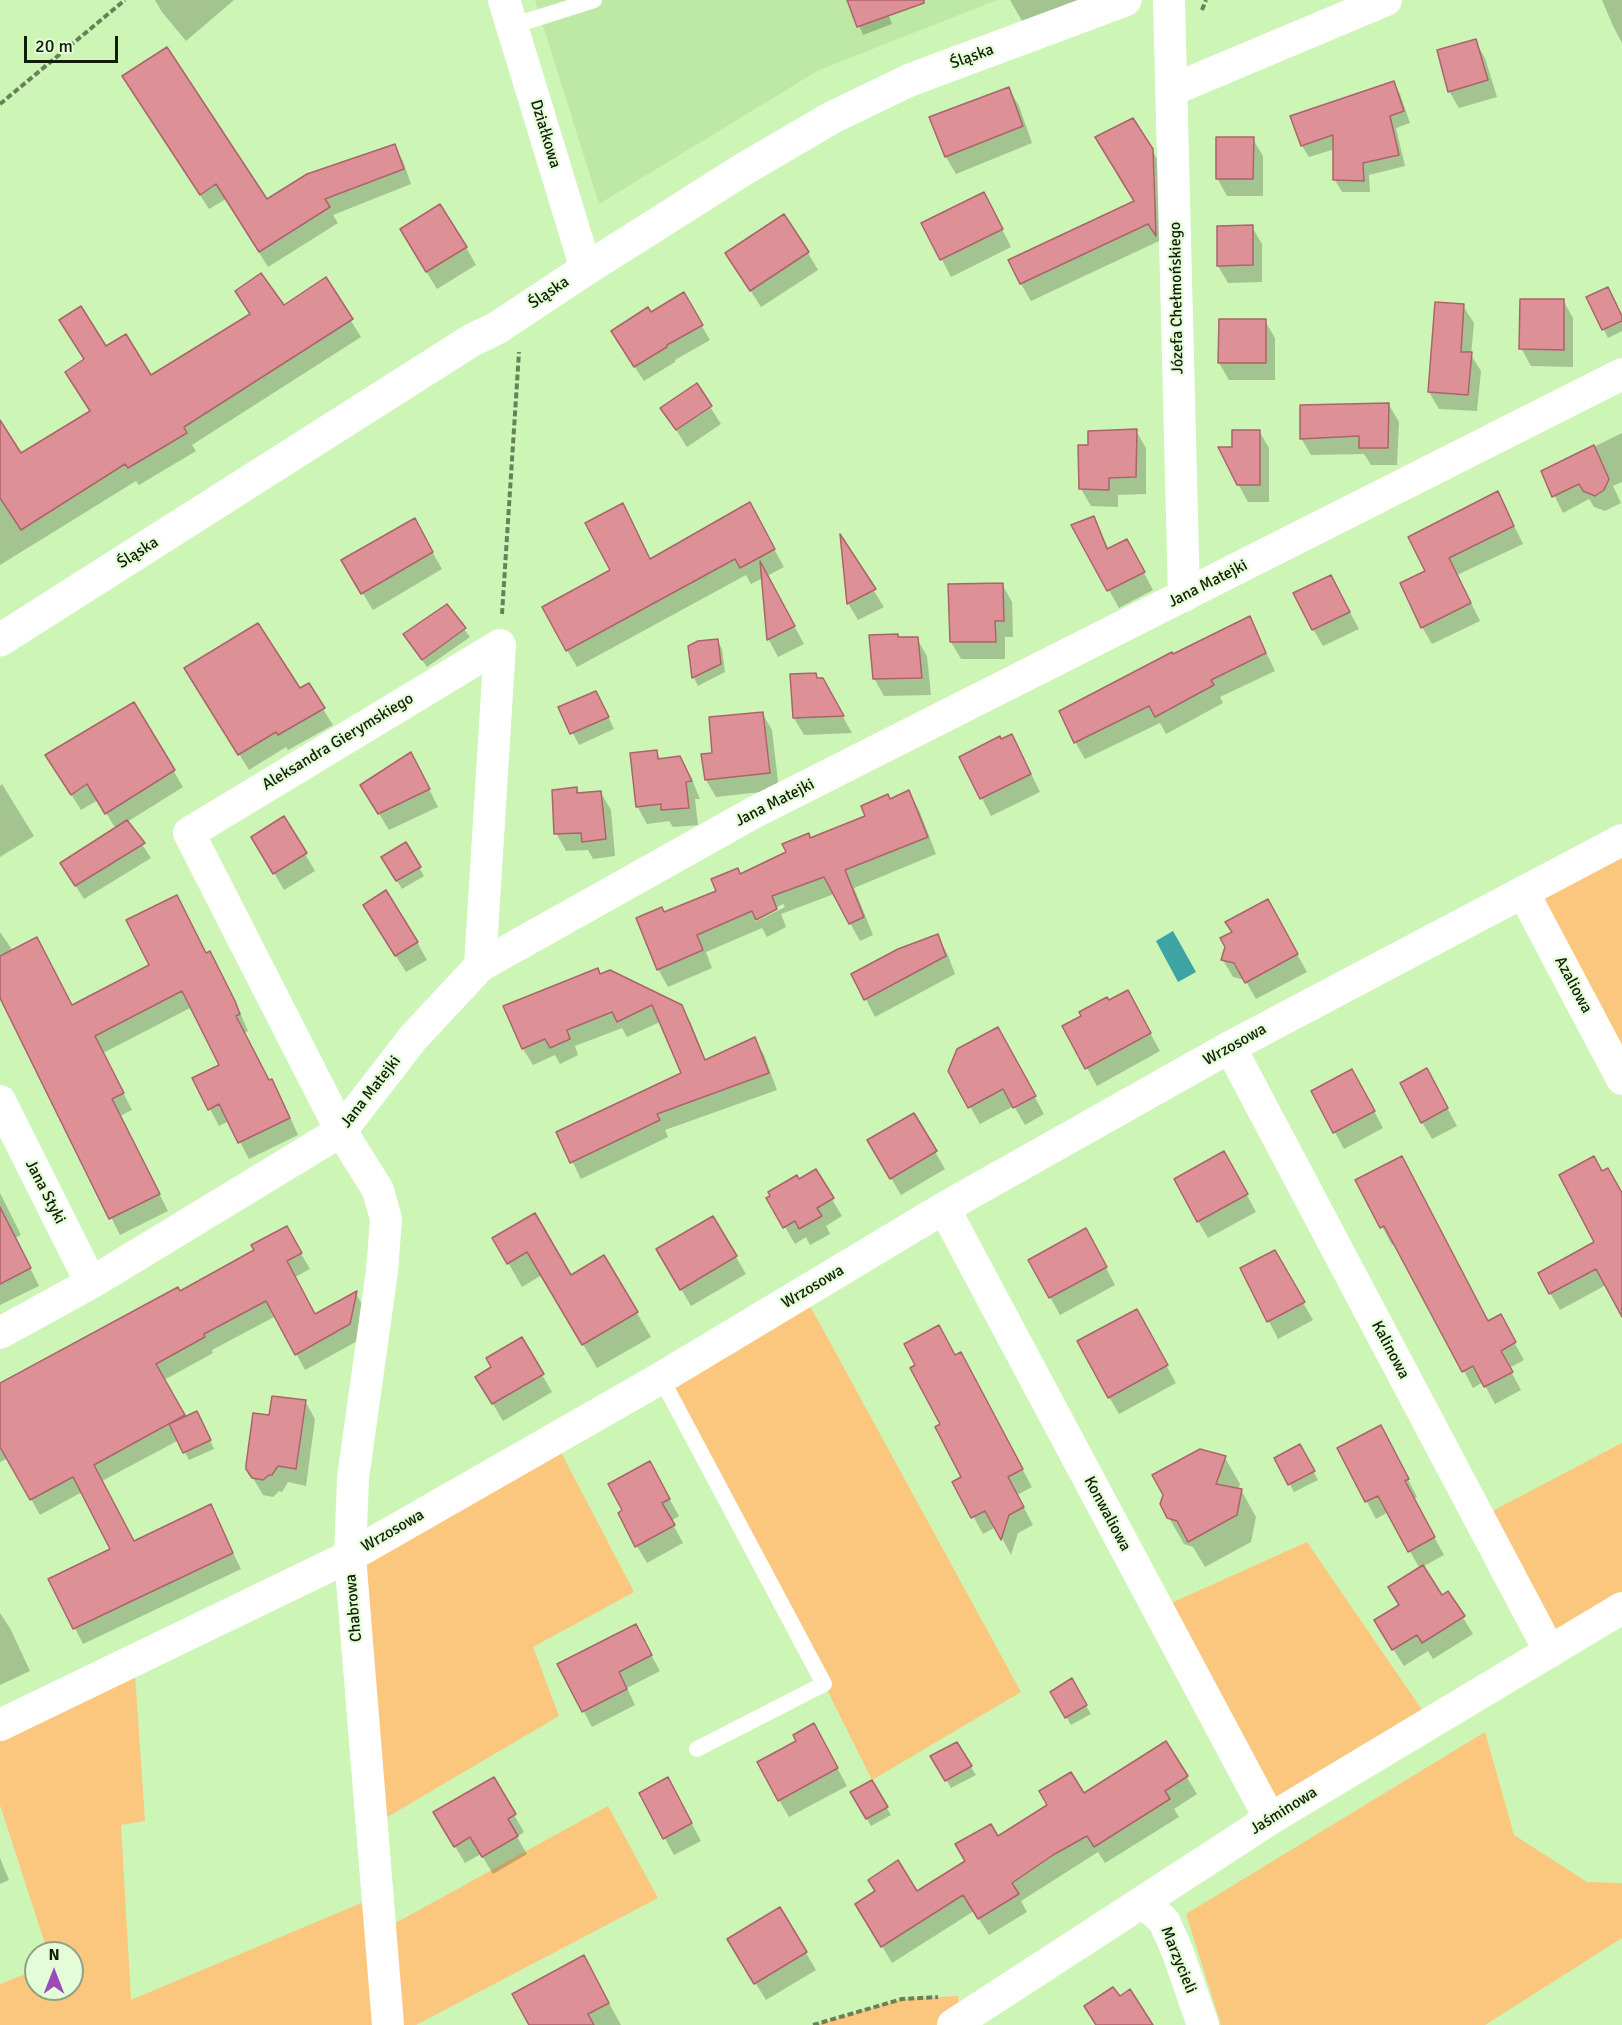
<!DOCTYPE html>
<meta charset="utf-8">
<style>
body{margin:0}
#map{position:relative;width:1622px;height:2025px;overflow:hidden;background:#ccf5b6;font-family:Signika,sans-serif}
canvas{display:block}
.north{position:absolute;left:24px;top:1941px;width:60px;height:60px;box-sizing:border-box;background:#e4fcd7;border:2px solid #8fa384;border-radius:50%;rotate:0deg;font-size:16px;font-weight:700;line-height:24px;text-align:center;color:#101e07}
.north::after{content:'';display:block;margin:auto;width:21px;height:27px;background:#9b4bbc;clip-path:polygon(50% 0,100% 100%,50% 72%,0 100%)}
.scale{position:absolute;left:24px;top:36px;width:94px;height:27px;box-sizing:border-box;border:3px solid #101e07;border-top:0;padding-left:8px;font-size:18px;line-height:21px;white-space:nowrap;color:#101e07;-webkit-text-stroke:4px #e4fcd7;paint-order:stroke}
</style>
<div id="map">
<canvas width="1622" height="2025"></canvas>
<div class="north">N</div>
<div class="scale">20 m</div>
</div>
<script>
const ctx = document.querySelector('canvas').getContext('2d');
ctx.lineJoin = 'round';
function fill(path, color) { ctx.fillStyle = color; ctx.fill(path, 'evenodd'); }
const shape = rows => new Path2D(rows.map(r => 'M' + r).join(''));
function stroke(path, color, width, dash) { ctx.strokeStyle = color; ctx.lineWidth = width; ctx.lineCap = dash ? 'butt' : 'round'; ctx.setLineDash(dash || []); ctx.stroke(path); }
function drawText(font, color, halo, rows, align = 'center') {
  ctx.font = font + ' Signika,sans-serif'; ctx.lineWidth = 4.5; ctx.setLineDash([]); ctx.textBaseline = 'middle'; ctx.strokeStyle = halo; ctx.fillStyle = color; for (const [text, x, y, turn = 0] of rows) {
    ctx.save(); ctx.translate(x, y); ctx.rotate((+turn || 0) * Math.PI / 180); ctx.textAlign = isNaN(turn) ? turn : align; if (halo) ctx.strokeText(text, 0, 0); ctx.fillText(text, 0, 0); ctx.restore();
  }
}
fill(shape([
 [535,0,997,0,819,70,599,204]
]), '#bde9a5');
fill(shape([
 [1622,842,1622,1079,1523,892],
 [803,1293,1021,1692,872,1780,824,1684,661,1378],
 [554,1439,634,1592,533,1647,559,1716,372,1826,350,1556],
 [1622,1443,1622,1608,1550,1652,1479,1518],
 [1307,1542,1431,1723,1270,1819,1158,1609],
 [134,1660,145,1821,121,1825,131,2000,378,1896,381,1931,608,1806,658,1898,416,2025,0,2025,0,1984,36,1970,36,1989,72,1989,72,1953,48,1953,0,1805,0,1725],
 [1485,1732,1514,1835,1587,1882,1622,1883,1622,1938,1485,2025,1221,2025,1186,1914],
 [958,1996,961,2020,953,2025,813,2025,902,1999]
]), '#fbc77f');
fill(shape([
 [1173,931,1196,972,1178,982,1156,941]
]), '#3ea3a3');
fill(shape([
 [155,0,234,0,186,41,162,12],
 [860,0,883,0,892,24,863,35,850,4],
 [1010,0,1099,0,1025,26],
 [1602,0,1622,0,1622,43,1613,26],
 [1475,41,1485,58,1497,97,1459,108,1449,91],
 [1394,83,1400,94,1410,123,1396,128,1405,166,1369,175,1370,192,1342,192,1335,180,1335,149,1309,157,1302,146],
 [1009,89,1019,106,1032,143,956,174,946,157,931,118],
 [133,92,266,201,394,145,403,161,411,184,333,215,338,223,268,267,226,199,209,209],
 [1253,139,1263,156,1263,196,1227,196,1217,178],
 [1152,150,1162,168,1159,241,1031,301,1021,284,1136,202],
 [993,211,1011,247,951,277,923,223],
 [1252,227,1262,244,1262,282,1228,283,1218,266],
 [411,247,466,247,476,265,437,289],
 [808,253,818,270,761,307,727,254],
 [326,280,361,337,192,445,196,451,139,485,136,481,0,565,0,422,21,455,91,411,106,348,151,377,283,307],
 [683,294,710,340,675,360,675,362,644,381,621,346,650,314],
 [1588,298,1622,318,1622,331,1608,338],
 [1563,300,1573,318,1573,367,1531,366,1521,348],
 [1463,306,1474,323,1471,355,1481,371,1477,411,1439,409,1429,392],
 [1265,321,1275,338,1275,380,1229,380,1219,363],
 [696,385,721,424,687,447,662,408],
 [1389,405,1399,422,1397,465,1371,465,1364,454,1311,455,1301,438],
 [1136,431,1146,448,1146,494,1118,495,1118,507,1091,506,1081,489,1089,446],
 [1259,431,1269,448,1269,502,1248,502,1238,484,1233,448],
 [1622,433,1622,482,1613,486,1621,503,1605,511,1594,507,1589,499,1563,513,1543,472],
 [1498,493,1523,544,1457,575,1480,621,1432,644,1422,627,1427,572],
 [1094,518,1109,549,1136,558,1153,590,1119,608,1073,526],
 [414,520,442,569,373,610,353,578],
 [759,522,784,567,767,576,804,644,778,657,769,640,763,578,751,584,746,575,577,667,567,650,612,571,651,560],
 [842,540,884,607,858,620,848,603],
 [1002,584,1012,602,1013,637,1005,637,1005,659,961,659,951,642,949,585],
 [1340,594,1359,629,1323,646,1313,629],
 [447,606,470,637,427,667,410,642],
 [1250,618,1275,671,1220,697,1223,703,1166,734,1160,723,1085,759,1075,742],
 [897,636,899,639,917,639,927,656,931,695,884,696,874,678],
 [717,640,722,649,725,672,698,686,694,678,690,647],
 [815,675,832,697,852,733,804,735,794,718],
 [196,685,300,690,308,685,333,725,288,750,286,747,249,770],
 [134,704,183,787,127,822,151,858,84,899,70,877,116,829,98,800,81,810,57,772],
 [602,704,614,729,579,745,560,708],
 [762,713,772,730,779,790,716,797,706,780,714,754],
 [656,751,661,760,679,758,690,775,700,799,695,799,698,825,673,827,669,821,647,824,637,806],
 [1021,753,1040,792,991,816,961,757],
 [420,771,438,807,389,830,372,802],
 [2,784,34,836,0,857,0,786],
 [577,789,580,794,601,793,611,810,615,856,593,859,588,850,566,851,556,833],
 [909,792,919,810,936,854,854,888,873,935,860,941,834,894,781,914,786,927,767,937,762,928,706,952,712,968,668,987,658,969,664,913,718,892,741,876,810,839,867,817],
 [783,904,785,907,755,922,755,919],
 [253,837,305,854,315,871,284,890],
 [405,844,424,876,402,889,383,858],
 [1267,901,1307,972,1256,999,1245,980,1233,977,1223,960,1234,933],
 [375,923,417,942,427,960,406,972],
 [0,932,13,951,72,1006,207,955,238,1008,248,1031,244,1033,269,1082,271,1081,281,1097,298,1135,249,1159,229,1121,219,1126,194,1079,221,1066,192,1007,103,1053,132,1110,120,1116,168,1211,120,1235,0,997],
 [937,936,947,953,955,974,875,1017,853,974],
 [600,976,681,1007,691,1023,706,1061,754,1039,764,1055,777,1090,665,1130,668,1137,581,1179,558,1133,682,1074,660,1022,627,1037,622,1028,575,1046,578,1055,560,1064,555,1055,533,1065,523,1049,505,1007],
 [1109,1002,1137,1009,1160,1051,1097,1086,1064,1026],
 [1007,1046,1044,1114,1025,1125,1014,1106,980,1124,950,1071],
 [1436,1087,1457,1126,1432,1139,1422,1122],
 [1362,1088,1383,1128,1344,1149,1313,1092],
 [914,1115,945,1169,901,1195,869,1140],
 [815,1171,842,1216,826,1226,830,1234,810,1245,806,1237,795,1244,768,1198],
 [1234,1171,1256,1212,1208,1238,1198,1221],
 [1602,1172,1622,1195,1622,1314,1606,1285,1560,1310,1550,1293,1597,1243],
 [1357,1180,1489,1323,1500,1317,1524,1360,1509,1368,1521,1390,1495,1404,1483,1382,1473,1388,1395,1243,1392,1245],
 [0,1193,21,1235,15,1238,39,1286,0,1305],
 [535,1215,571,1277,604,1257,651,1337,597,1368,542,1275,522,1287,494,1238],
 [713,1218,746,1274,691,1306,658,1250],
 [286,1228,310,1269,295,1277,315,1316,356,1294,365,1309,359,1340,305,1370,276,1316,212,1350,213,1353,164,1380,185,1418,201,1421,214,1449,189,1460,179,1440,102,1481,134,1543,210,1506,241,1569,83,1644,50,1579,112,1550,82,1492,40,1515,8,1458,0,1462,0,1385,180,1293,256,1251],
 [1095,1247,1115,1285,1060,1315,1030,1260],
 [1274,1252,1313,1320,1278,1339,1242,1269],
 [1136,1311,1176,1383,1119,1414,1109,1397],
 [521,1339,552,1392,503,1421,487,1394,493,1368],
 [955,1357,970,1371,1032,1487,1017,1495,1033,1525,1018,1533,1011,1555,996,1527,983,1534,954,1482,963,1478,917,1365],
 [305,1401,315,1419,306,1486,288,1482,282,1492,279,1491,273,1497,263,1495,247,1468,270,1417],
 [1390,1445,1417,1497,1413,1499,1444,1555,1422,1567,1441,1597,1448,1593,1473,1634,1433,1659,1428,1651,1404,1666,1386,1638,1420,1569,1388,1512,1376,1519,1339,1449],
 [1300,1446,1318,1480,1294,1492,1276,1459],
 [1225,1458,1240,1484,1238,1490,1241,1490,1256,1517,1251,1542,1205,1567,1193,1547,1184,1544,1161,1504],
 [659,1481,679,1516,671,1521,683,1543,647,1563,637,1546],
 [0,1613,11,1630,30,1671,0,1685],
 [644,1642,660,1671,627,1688,635,1705,592,1727,559,1664],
 [1071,1681,1091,1714,1071,1725,1052,1692],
 [799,1741,823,1742,847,1786,789,1817,779,1800],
 [1166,1743,1197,1794,1174,1809,1179,1817,1105,1863,1098,1852,1021,1901,1027,1912,989,1935,974,1911,892,1963,857,1904,917,1893,967,1862,998,1838,1084,1795],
 [956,1744,976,1775,951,1788,932,1756],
 [493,1779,524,1832,517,1837,527,1854,493,1874,481,1854,465,1863,435,1813],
 [871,1782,891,1815,871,1826,852,1793],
 [641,1794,677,1796,701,1841,674,1855],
 [0,1858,9,1880,0,1884],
 [806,1953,816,1970,766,2000,739,1957],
 [598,1983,621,2025,531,2025]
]), '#0003');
const building = shape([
 [847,0,924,0,924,3,857,27,847,0],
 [1476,39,1488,80,1448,92,1437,50,1476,39],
 [167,47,267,199,307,174,395,144,404,169,325,199,330,207,259,252,216,184,200,195,122,76,167,47],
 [1394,81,1404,111,1390,116,1399,155,1363,163,1364,181,1333,180,1333,135,1301,146,1290,116,1394,81],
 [1009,87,1023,126,945,157,929,117,1009,87],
 [1133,118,1153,149,1156,236,1148,224,1020,284,1008,260,1134,201,1095,137,1133,118],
 [1216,137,1254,137,1253,179,1216,179,1216,137],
 [984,192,1003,229,940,260,921,223,984,192],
 [440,204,467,247,426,272,400,229,440,204],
 [784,214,809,252,750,291,725,253,784,214],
 [1253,225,1253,265,1217,266,1217,226,1253,225],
 [261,273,284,305,326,277,353,319,184,427,187,433,128,468,125,464,21,530,0,498,0,420,21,453,90,411,65,372,84,359,59,320,81,306,106,346,126,334,151,375,250,314,235,291,261,273],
 [1608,287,1622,316,1622,321,1602,330,1586,297,1608,287],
 [684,292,703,325,667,345,667,347,634,367,611,331,648,307,651,312,684,292],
 [1520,299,1564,299,1564,350,1519,349,1520,299],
 [1435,302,1464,304,1461,352,1472,352,1468,395,1428,392,1435,302],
 [1219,319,1266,319,1266,363,1218,363,1219,319],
 [697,383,712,406,676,430,660,408,697,383],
 [1389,403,1388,448,1359,448,1359,436,1300,439,1300,405,1389,403],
 [1137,429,1136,477,1109,478,1109,490,1079,489,1078,445,1088,445,1088,431,1137,429],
 [1232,430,1260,430,1260,485,1237,485,1218,447,1232,447,1232,430],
 [1594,445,1609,479,1604,490,1595,496,1583,491,1579,484,1552,497,1541,471,1594,445],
 [1498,491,1514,526,1449,558,1471,603,1421,628,1400,583,1425,571,1408,537,1498,491],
 [750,502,775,549,740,568,735,559,566,651,542,607,610,570,585,523,623,503,650,559,750,502],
 [1094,516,1107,549,1127,539,1145,572,1107,591,1071,525,1094,516],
 [415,518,433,552,361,594,341,560,415,518],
 [840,534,876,589,847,604,840,534],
 [760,561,795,626,767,640,760,561],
 [1331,575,1350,612,1312,630,1293,593,1331,575],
 [1003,583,1004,621,995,621,996,642,950,642,948,584,1003,583],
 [447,604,466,628,422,660,403,634,447,604],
 [1250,616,1266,653,1211,680,1214,685,1155,717,1149,706,1074,743,1059,711,1172,652,1173,654,1250,616],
 [258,623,300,688,309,683,325,708,278,735,276,732,238,755,184,668,258,623],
 [898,634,898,637,918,637,922,678,873,679,869,635,898,634],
 [718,639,721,664,692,678,688,646,698,641,718,639],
 [816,673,817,678,823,678,844,716,793,718,790,674,816,673],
 [596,691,609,717,570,734,558,707,596,691],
 [134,702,175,770,105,814,87,784,71,795,45,755,134,702],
 [763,712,770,773,705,780,701,754,712,753,709,717,763,712],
 [1012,734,1031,774,980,799,959,757,1000,736,1001,739,1012,734],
 [657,750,658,759,680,756,692,781,686,782,689,808,661,810,661,804,636,807,630,753,657,750],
 [411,752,430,789,378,814,360,785,411,752],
 [577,787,577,793,601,791,606,839,582,842,581,833,554,834,552,790,577,787],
 [909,790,928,837,845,870,864,917,849,924,824,877,772,896,777,909,756,920,752,911,697,935,703,950,657,970,636,918,662,907,664,912,716,891,711,879,738,868,740,874,786,852,782,844,809,833,810,838,865,816,861,806,888,794,890,799,909,790],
 [284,816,307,853,273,874,251,837,284,816],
 [127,820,145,843,75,886,60,863,127,820],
 [406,842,421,867,396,881,381,857,406,842],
 [386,890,418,942,395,956,363,905,386,890],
 [177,895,206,953,210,951,235,1001,240,1014,236,1016,269,1080,272,1079,290,1118,238,1143,219,1104,208,1110,192,1078,219,1065,182,991,95,1036,124,1093,112,1099,160,1194,109,1219,0,998,0,956,37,937,72,1005,149,965,126,920,177,895],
 [1268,899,1298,954,1245,983,1234,963,1221,960,1225,947,1220,938,1232,932,1225,922,1268,899],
 [938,934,946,956,864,1000,851,974,898,949,938,934],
 [598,968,600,974,610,970,682,1005,705,1060,755,1037,769,1073,657,1114,660,1120,570,1163,556,1132,681,1073,652,1005,617,1022,612,1012,567,1030,570,1039,550,1048,545,1039,522,1049,503,1006,598,968],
 [1128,990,1151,1033,1085,1069,1062,1026,1081,1016,1079,1012,1107,997,1109,1000,1128,990],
 [998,1027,1036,1096,1013,1108,1003,1089,968,1108,948,1071,957,1049,998,1027],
 [1427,1068,1448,1108,1421,1123,1400,1083,1427,1068],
 [1352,1069,1375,1111,1333,1133,1311,1091,1352,1069],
 [914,1113,937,1151,890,1179,867,1140,914,1113],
 [1224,1151,1248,1194,1197,1222,1174,1179,1224,1151],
 [1402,1156,1488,1321,1501,1314,1516,1342,1501,1351,1513,1372,1484,1387,1473,1366,1462,1372,1384,1226,1380,1228,1355,1180,1402,1156],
 [1594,1156,1602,1171,1608,1168,1622,1193,1622,1317,1596,1269,1549,1294,1538,1273,1594,1242,1559,1175,1594,1156],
 [816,1169,834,1198,817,1208,822,1216,799,1229,795,1221,783,1228,766,1198,770,1196,768,1192,797,1175,799,1179,816,1169],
 [0,1207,31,1268,0,1284,0,1207],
 [535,1213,571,1275,604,1255,638,1312,582,1345,527,1252,507,1264,492,1238,535,1213],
 [713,1216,737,1256,680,1290,656,1249,713,1216],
 [287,1226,302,1253,287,1261,315,1314,357,1291,350,1324,295,1355,266,1301,204,1334,205,1337,156,1364,185,1415,94,1465,134,1541,211,1504,233,1553,73,1629,48,1579,110,1549,73,1477,30,1500,0,1447,0,1383,178,1287,180,1291,254,1250,251,1245,287,1226],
 [1086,1228,1107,1267,1049,1298,1028,1260,1086,1228],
 [1275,1250,1305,1302,1267,1322,1240,1268,1275,1250],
 [1137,1309,1168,1365,1108,1398,1077,1341,1137,1309],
 [939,1325,955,1355,961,1352,1023,1469,1008,1477,1024,1507,1009,1515,1001,1540,985,1511,971,1518,952,1482,961,1477,935,1427,940,1424,910,1368,915,1365,904,1344,939,1325],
 [522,1337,544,1374,492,1404,475,1377,491,1367,486,1358,522,1337],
 [272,1396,306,1400,296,1469,278,1466,272,1475,269,1475,263,1480,252,1478,246,1469,246,1465,253,1413,269,1415,272,1396],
 [197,1411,211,1440,183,1453,169,1424,197,1411],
 [1381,1425,1409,1479,1405,1481,1435,1537,1408,1552,1378,1496,1365,1502,1337,1448,1381,1425],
 [1300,1444,1315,1471,1288,1485,1274,1458,1300,1444],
 [1200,1449,1226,1456,1216,1484,1242,1489,1237,1515,1188,1542,1177,1521,1167,1518,1160,1504,1163,1495,1152,1475,1200,1449],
 [650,1461,670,1499,662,1503,675,1525,635,1547,618,1513,622,1510,608,1484,650,1461],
 [1423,1565,1442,1595,1448,1591,1465,1616,1422,1643,1417,1635,1392,1650,1374,1620,1399,1605,1388,1587,1423,1565],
 [636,1624,652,1655,619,1672,627,1689,582,1712,557,1664,636,1624],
 [1072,1678,1087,1705,1065,1718,1050,1692,1072,1678],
 [814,1723,838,1768,778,1801,757,1762,796,1741,793,1735,814,1723],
 [1166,1741,1188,1776,1165,1791,1170,1799,1094,1847,1087,1836,1053,1855,1012,1883,1019,1894,978,1919,963,1895,881,1947,855,1904,875,1891,868,1880,898,1860,917,1891,965,1861,955,1844,991,1824,998,1836,1047,1805,1039,1791,1071,1772,1084,1793,1166,1741],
 [957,1742,972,1766,945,1781,930,1756,957,1742],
 [494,1777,516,1814,508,1819,518,1836,482,1857,470,1837,454,1847,433,1812,494,1777],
 [668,1777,692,1823,663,1839,639,1793,668,1777],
 [872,1780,888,1807,866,1819,850,1792,872,1780],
 [780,1907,807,1952,754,1984,727,1939,780,1907],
 [584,1955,609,2003,588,2014,594,2025,529,2025,512,1994,584,1955],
 [1113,1987,1120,1996,1130,1989,1153,2025,1096,2025,1084,2006,1113,1987]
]);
fill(building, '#dd9197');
stroke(building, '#ab646a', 1.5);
stroke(shape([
 [1202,10,1206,0],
 [0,104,125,0],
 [502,614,519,352],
 [813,2025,902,1999,938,1997]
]), '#678158', 4, [6, 3]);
stroke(shape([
 [512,26,594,0],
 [661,1378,824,1684,697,1749]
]), '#fff', 16);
stroke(shape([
 [504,0,586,269],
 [1169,0,1184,596],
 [1172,90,1386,0],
 [1523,892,1622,1079],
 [1230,1047,1550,1652],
 [0,1101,91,1283],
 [944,1208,1270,1819],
 [0,1333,91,1283,341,1131,413,1038,480,966,753,813,1622,374],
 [0,1725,350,1556,661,1378,944,1208,1230,1047,1622,840],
 [1143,1902,1164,1921,1178,1953,1203,2025],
 [388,2025,350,1556,353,1478,382,1271,386,1219,378,1190,341,1131,189,833,500,645,480,966],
 [953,2025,1270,1819,1622,1608]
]), '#fff', 32);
stroke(shape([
 [0,640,472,340,497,328,586,269,744,169,833,117,910,80,1125,0]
]), '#fff', 33);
drawText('16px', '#101e07', '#e4fcd7', [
 ["Śląska",972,57,-20],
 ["Działkowa",545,134,73],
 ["Śląska",549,293,-34],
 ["Józefa Chełmońskiego",1177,298,-91],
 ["Śląska",138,553,-32],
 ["Jana Matejki",1208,584,-27],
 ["Aleksandra Gierymskiego",338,742,-31],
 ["Jana Matejki",775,803,-27],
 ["Azaliowa",1573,985,62],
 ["Wrzosowa",1235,1045,-29],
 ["Jana Matejki",371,1092,-52],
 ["Jana Styki",45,1192,63],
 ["Wrzosowa",813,1287,-31],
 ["Kalinowa",1390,1350,62],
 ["Konwaliowa",1107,1514,62],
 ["Wrzosowa",393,1531,-30],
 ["Chabrowa",354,1608,-95],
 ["Jaśminowa",1284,1811,-32],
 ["Marzycieli",1178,1960,68]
]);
</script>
